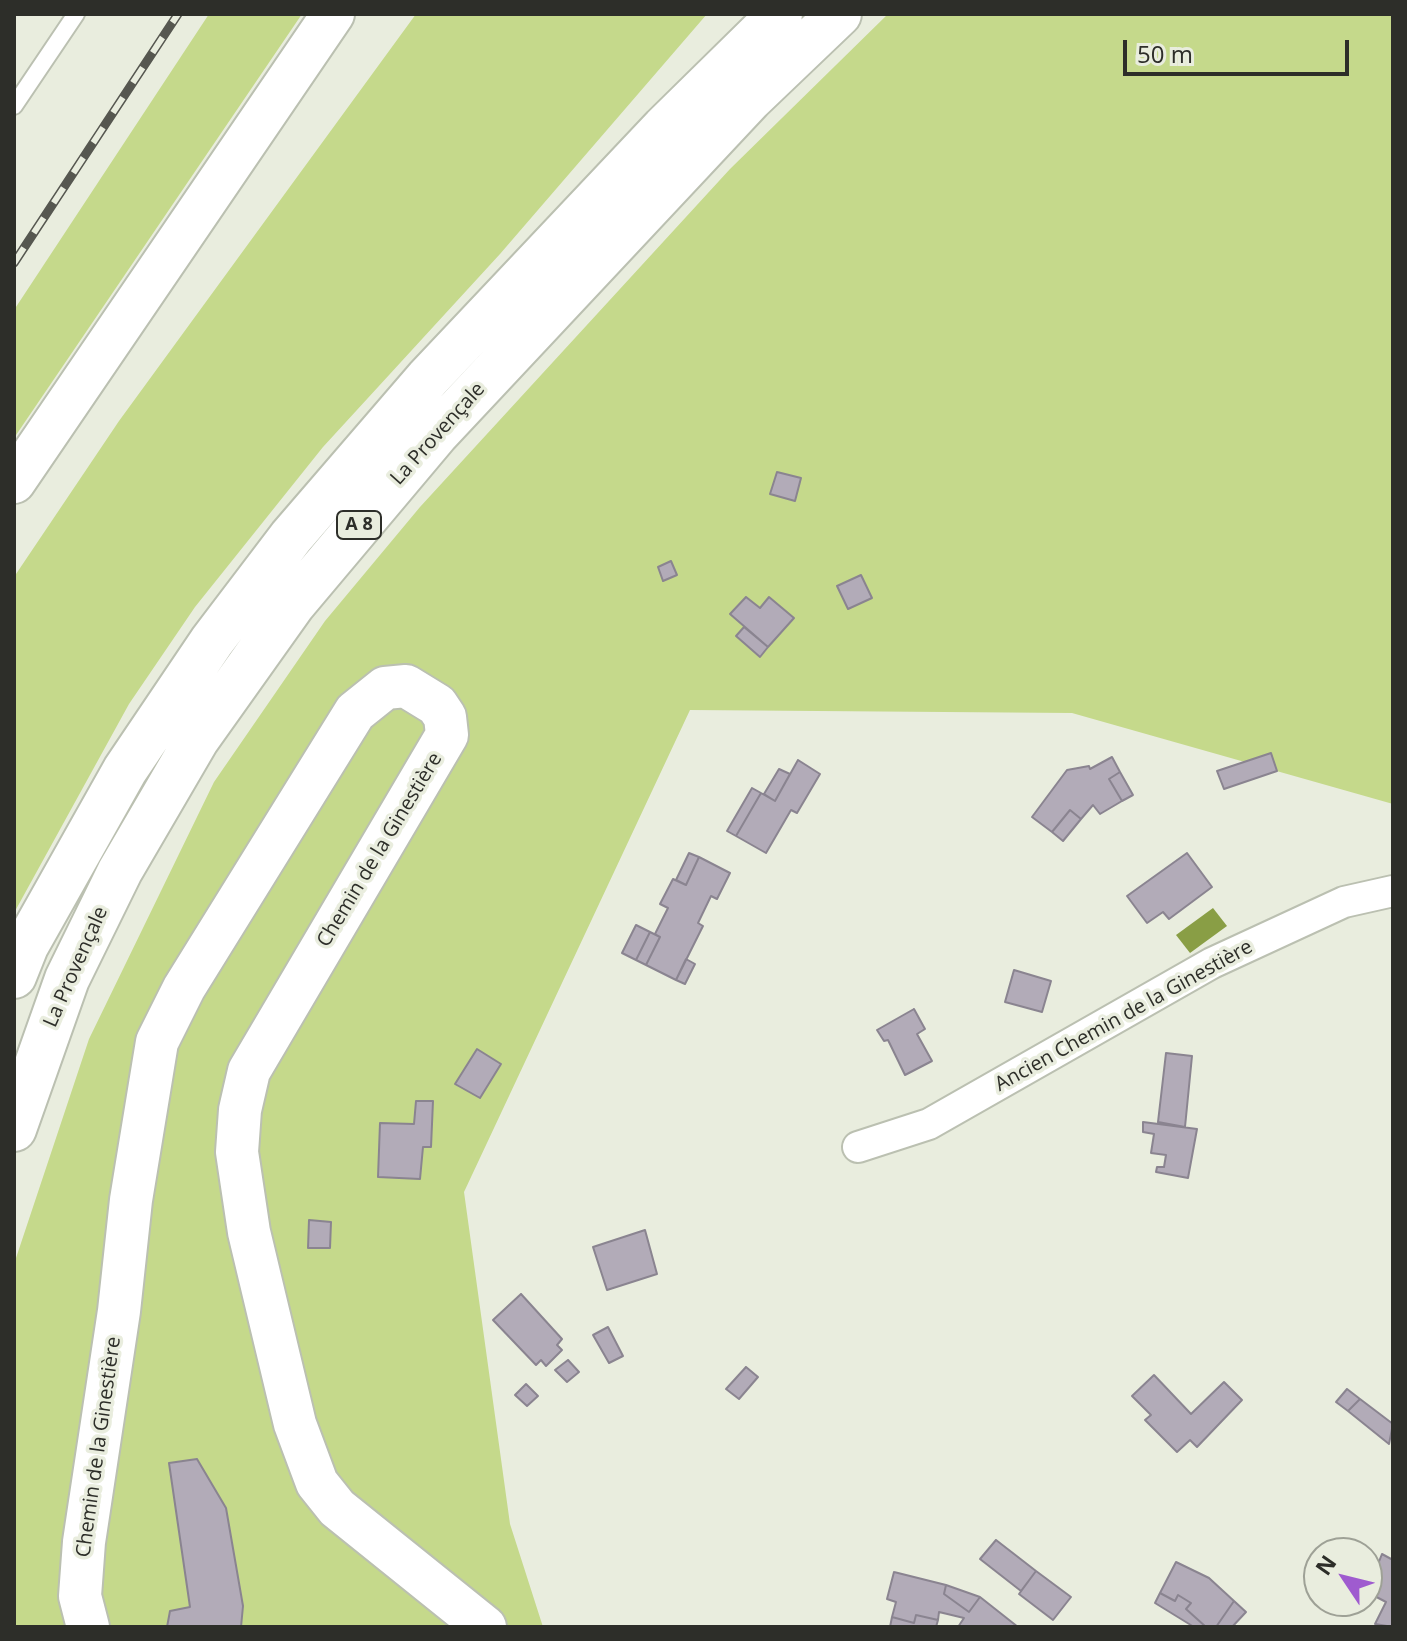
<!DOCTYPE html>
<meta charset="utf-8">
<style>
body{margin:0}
#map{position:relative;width:1407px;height:1641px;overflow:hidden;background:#e9edde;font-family:"Open Sans",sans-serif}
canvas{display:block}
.frame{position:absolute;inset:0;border:16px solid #2d2e29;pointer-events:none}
.north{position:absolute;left:1303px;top:1537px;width:80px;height:80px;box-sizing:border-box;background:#e9edde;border:2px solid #9ea196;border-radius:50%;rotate:305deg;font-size:22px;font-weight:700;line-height:32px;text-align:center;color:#2d2e29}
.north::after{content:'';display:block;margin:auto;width:28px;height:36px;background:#9f5bcf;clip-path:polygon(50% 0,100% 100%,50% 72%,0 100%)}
.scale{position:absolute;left:1123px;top:40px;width:226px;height:36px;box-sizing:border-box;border:4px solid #2d2e29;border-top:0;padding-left:10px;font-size:24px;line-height:28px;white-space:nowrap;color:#2d2e29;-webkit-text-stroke:6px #e9edde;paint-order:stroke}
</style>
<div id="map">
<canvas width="1407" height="1641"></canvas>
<div class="frame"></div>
<div class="north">N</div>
<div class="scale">50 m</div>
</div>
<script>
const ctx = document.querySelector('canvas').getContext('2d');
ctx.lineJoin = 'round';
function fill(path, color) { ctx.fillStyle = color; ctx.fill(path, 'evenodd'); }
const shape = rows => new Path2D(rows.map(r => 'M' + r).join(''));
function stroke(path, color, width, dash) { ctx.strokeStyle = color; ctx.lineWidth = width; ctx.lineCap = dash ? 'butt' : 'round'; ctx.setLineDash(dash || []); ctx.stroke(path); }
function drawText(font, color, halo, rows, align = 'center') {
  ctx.font = font + ' "Open Sans",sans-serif'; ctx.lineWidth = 7; ctx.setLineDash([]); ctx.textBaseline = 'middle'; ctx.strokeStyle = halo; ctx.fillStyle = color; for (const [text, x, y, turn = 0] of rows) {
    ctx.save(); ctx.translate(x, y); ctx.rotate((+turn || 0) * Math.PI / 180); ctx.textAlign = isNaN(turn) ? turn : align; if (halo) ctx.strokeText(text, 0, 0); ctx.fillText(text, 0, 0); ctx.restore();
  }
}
fill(shape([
 [209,14,302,14,14,438,14,310],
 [416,14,707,14,500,254,323,447,195,607,129,704,14,913,14,577,119,421],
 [888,14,1393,14,1393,804,1072,713,690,710,464,1192,510,1524,543,1627,14,1627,14,1264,89,1039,214,782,325,621,420,507,730,169]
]), '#c5d98b');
fill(shape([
 [1213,908,1227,926,1190,953,1176,935]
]), '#899e45');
const building = shape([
 [777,472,801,478,795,501,770,494,777,472],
 [671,561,677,575,663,581,658,567,671,561],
 [861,575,872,598,848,609,837,586,861,575],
 [746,597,760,608,769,597,794,618,768,647,730,614,746,597],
 [744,627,768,647,760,657,736,636,744,627],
 [1271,753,1277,771,1224,789,1217,771,1271,753],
 [1112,757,1120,772,1109,779,1122,801,1100,814,1093,805,1081,819,1070,810,1052,832,1032,817,1067,770,1089,766,1090,769,1112,757],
 [798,760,820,774,797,813,791,810,766,853,736,836,761,793,775,801,798,760],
 [779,769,790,774,775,801,764,794,779,769],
 [1120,772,1133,795,1122,801,1109,779,1120,772],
 [752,788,761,793,736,836,727,831,752,788],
 [1070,810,1081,819,1063,841,1052,832,1070,810],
 [689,853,699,857,686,885,676,880,689,853],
 [1187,853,1212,887,1169,919,1163,912,1147,923,1127,896,1187,853],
 [699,857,730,873,717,899,711,896,698,923,703,926,676,980,646,965,660,937,655,934,668,908,660,904,673,879,686,885,699,857],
 [636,925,650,932,636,960,622,953,636,925],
 [650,932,660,937,646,965,636,960,650,932],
 [686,959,695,964,685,984,676,980,686,959],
 [1014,970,1051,981,1042,1012,1005,1002,1014,970],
 [914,1009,925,1029,917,1034,932,1061,905,1075,888,1040,884,1041,877,1030,914,1009],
 [477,1049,501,1064,480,1098,455,1084,477,1049],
 [1166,1053,1192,1056,1185,1127,1158,1122,1166,1053],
 [416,1101,433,1101,431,1147,423,1147,420,1179,378,1177,380,1123,414,1124,416,1101],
 [1143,1122,1197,1129,1188,1178,1156,1172,1157,1167,1164,1167,1166,1155,1151,1153,1154,1134,1143,1132,1143,1122],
 [309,1220,331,1222,330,1248,308,1248,309,1220],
 [645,1230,657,1274,607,1290,593,1247,645,1230],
 [521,1294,562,1339,557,1345,562,1350,546,1366,541,1360,536,1365,493,1320,521,1294],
 [608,1327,623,1356,609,1363,593,1335,608,1327],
 [568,1360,579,1372,567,1382,555,1370,568,1360],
 [746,1367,758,1377,739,1399,726,1389,746,1367],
 [1154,1375,1191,1414,1224,1382,1242,1400,1197,1447,1190,1440,1177,1452,1145,1420,1151,1415,1132,1396,1154,1375],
 [526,1384,538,1396,527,1406,515,1395,526,1384],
 [1347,1389,1360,1399,1348,1411,1336,1402,1347,1389],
 [1360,1399,1393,1424,1389,1444,1348,1411,1360,1399],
 [197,1459,226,1508,243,1606,241,1627,167,1627,170,1611,190,1607,169,1463,197,1459],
 [996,1540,1036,1571,1021,1591,980,1559,996,1540],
 [1382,1554,1393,1560,1393,1627,1375,1624,1386,1602,1367,1592,1382,1554],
 [1176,1562,1209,1578,1234,1601,1216,1627,1206,1627,1186,1609,1191,1603,1178,1595,1175,1601,1160,1593,1176,1562],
 [1036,1571,1071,1597,1053,1620,1019,1594,1036,1571],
 [894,1572,946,1585,944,1594,969,1612,980,1597,1018,1627,958,1627,964,1618,939,1612,938,1620,916,1615,914,1623,892,1617,896,1602,887,1599,894,1572],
 [946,1585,980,1597,969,1612,944,1594,946,1585],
 [1160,1593,1175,1601,1178,1595,1191,1603,1186,1609,1206,1627,1194,1627,1155,1603,1160,1593],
 [1234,1601,1246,1612,1232,1627,1216,1627,1234,1601],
 [916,1615,938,1620,936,1627,890,1627,892,1617,914,1623,916,1615]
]);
fill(building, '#b2abb8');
stroke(building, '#8a8490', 2);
const lane = shape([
 [14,106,76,14]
]);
const street = shape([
 [858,1147,929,1124,1212,963,1344,902,1393,891]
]);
const secondary = shape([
 [14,482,333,14],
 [88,1627,80,1596,84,1542,119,1311,131,1200,157,1042,184,988,355,712,385,688,406,686,437,705,445,717,447,735,249,1071,240,1110,237,1152,249,1232,295,1424,317,1483,337,1508,485,1627]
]);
const highway = shape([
 [14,976,26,946,125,770,212,641,291,537,428,378,664,128,780,14],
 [14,1129,67,979,120,871,197,739,293,604,436,434,750,99,839,14]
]);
stroke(lane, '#bbc0b1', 20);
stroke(street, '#bbc0b1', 34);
stroke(secondary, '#bbc0b1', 46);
stroke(highway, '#bbc0b1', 48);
stroke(lane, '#fff', 16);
stroke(street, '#fff', 30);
stroke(secondary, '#fff', 42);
stroke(highway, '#fff', 44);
const rail = shape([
 [14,263,178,14]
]);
stroke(rail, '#565750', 9);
stroke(rail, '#e9edde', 6, [18]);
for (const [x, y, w] of [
 [359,525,44]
]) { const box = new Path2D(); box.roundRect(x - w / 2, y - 14, w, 28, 6); ctx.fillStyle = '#e9edde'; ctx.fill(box); stroke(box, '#2d2e29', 2); }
drawText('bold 18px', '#2d2e29', null, [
 ["A 8",359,525]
]);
drawText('20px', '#2d2e29', '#e9edde', [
 ["La Provençale",438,434,-48],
 ["Chemin de la Ginestière",380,850,-59],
 ["La Provençale",76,967,-66],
 ["Ancien Chemin de la Ginestière",1124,1016,-29],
 ["Chemin de la Ginestière",99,1447,-82]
]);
</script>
